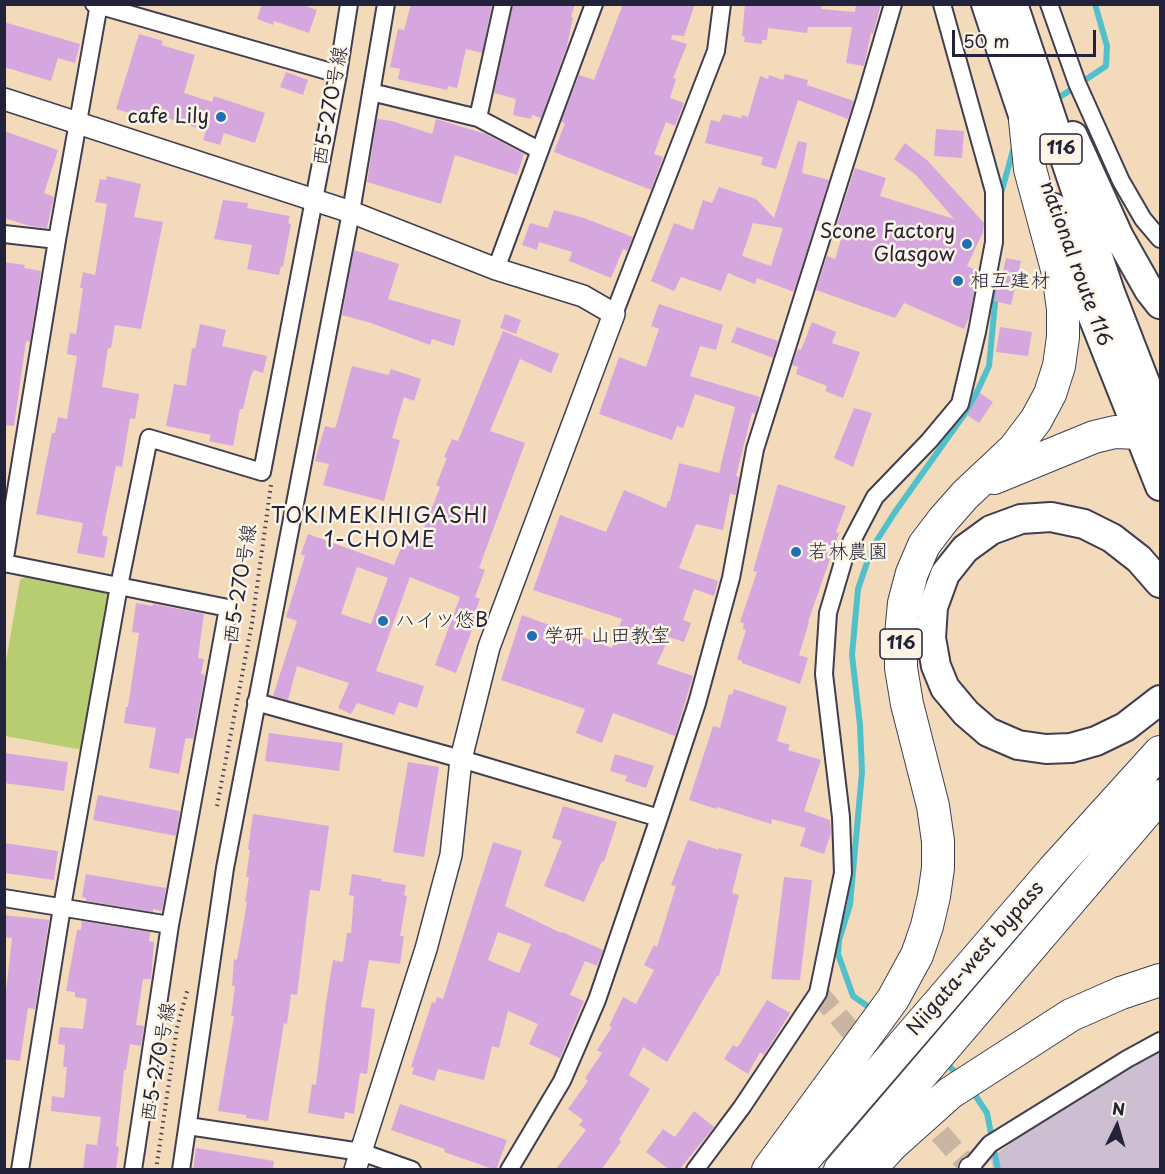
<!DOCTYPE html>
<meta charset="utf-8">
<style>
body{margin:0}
#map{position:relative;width:1165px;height:1174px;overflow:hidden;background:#f3dabb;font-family:"Playpen Sans",sans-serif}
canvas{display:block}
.frame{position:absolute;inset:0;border:6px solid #22223b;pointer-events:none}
.north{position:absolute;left:1087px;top:1096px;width:60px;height:60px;-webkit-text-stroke:4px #fcf5e5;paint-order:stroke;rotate:5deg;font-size:16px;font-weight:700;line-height:24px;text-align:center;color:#22223b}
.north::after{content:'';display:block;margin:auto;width:21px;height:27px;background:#22223b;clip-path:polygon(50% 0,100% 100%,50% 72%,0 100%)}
.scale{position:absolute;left:952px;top:30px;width:144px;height:27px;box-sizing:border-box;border:3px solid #22223b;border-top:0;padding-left:8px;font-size:18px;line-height:21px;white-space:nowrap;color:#22223b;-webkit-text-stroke:4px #fcf5e5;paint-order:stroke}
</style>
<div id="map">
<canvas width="1165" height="1174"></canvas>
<div class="frame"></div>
<div class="north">N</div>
<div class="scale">50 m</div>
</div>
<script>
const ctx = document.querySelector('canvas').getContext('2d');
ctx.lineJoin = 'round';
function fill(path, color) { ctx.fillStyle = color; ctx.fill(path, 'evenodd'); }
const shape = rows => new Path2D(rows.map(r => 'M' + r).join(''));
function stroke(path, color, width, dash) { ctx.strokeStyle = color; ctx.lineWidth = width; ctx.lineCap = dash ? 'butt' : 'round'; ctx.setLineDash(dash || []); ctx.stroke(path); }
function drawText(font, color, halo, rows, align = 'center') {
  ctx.font = font + ' "Playpen Sans","Klee One",sans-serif'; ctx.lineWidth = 5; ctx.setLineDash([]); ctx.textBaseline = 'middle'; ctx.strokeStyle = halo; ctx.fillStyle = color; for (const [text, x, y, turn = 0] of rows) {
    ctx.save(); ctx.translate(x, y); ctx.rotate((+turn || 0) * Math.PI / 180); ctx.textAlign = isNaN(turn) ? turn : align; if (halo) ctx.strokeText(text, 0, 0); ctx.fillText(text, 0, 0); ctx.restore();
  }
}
fill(shape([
 [1160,1052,1160,1169,993,1169,991,1159,1026,1130,1127,1065]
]), '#cebed1');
fill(shape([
 [28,575,104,590,111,598,83,750,5,736,5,667,20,580]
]), '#b8cd71');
stroke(shape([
 [1054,101,1106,66,1107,46,1095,4],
 [1000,197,1014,147],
 [873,1010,853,996,838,954,839,940,850,905,862,772,860,725,852,655,858,589,872,548,895,512,971,405,989,366,997,282,996,269],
 [944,1061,960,1077],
 [971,1089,987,1113,998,1170]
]), '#52c0ca', 6);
fill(shape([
 [262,4,301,4,317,10,309,33,274,21,273,25,257,19],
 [411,4,492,4,482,53,466,49,457,88,448,86,447,90,398,79,400,69,390,67,398,29,404,30],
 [513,4,575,4,571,17,573,17,567,46,541,118,532,115,531,119,513,115,516,99,494,93],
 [623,4,695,4,684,36,672,35,671,39,687,44,673,78,676,79,670,98,684,103,675,126,666,122,654,154,663,157,651,190,554,152,565,123,561,122,579,75,594,80],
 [745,4,822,4,821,9,855,12,856,4,881,4,873,34,871,33,864,66,846,63,852,27,808,27,807,33,768,28,767,40,762,40,762,44,744,42,745,37,742,36],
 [4,22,80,44,75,63,58,58,51,81,4,67],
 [139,34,163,41,161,45,195,55,184,93,212,102,214,96,265,113,255,143,224,133,220,145,203,140,206,131,141,109,139,116,116,109],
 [286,72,308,80,303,95,280,87],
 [785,74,808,80,807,85,854,101,848,119,798,100,776,169,761,165,763,157,705,143,711,120,720,122,723,114,741,118,742,115,748,117,760,76,768,79,769,75,783,80],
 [377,119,392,121,432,134,436,119,486,134,524,154,517,175,455,155,441,204,367,182],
 [936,129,964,131,962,158,934,156],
 [4,131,58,150,44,193,54,197,47,228,30,226,4,218],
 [798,141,807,143,802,173,829,180,794,292,757,278,755,284,728,273,721,291,681,277,674,291,651,281,674,223,693,230,703,200,712,203,719,187,756,199,774,218],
 [753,223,783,228,771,266,742,256],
 [905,143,928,161,984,223,983,232,967,266,978,271,970,315,964,329,904,303,895,318,816,290,827,256,835,259,845,227,837,224,855,168,886,178,880,196,954,219,916,175,894,159],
 [107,176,141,184,134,217,163,222,141,329,115,325,111,348,108,348,102,387,139,394,135,419,130,418,122,467,116,466,102,535,108,537,104,558,77,553,83,523,36,514,52,433,55,433,58,417,67,419,77,356,67,354,70,333,76,334,83,288,80,288,83,272,95,275,107,204,95,202,100,179,106,180],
 [223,200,248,203,247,208,290,216,288,223,291,224,283,267,281,266,279,275,247,269,252,245,214,239],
 [554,210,584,218,633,237,627,251,623,249,611,278,569,261,572,252,539,242,537,250,522,245,530,223,548,228],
 [354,250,399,264,388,299,461,320,454,346,432,339,430,345,371,323,342,315],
 [1006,258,1021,261,1011,305,994,301,998,280,1001,281],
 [4,262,25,265,24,268,41,271,30,342,26,341,14,426,4,425],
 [659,304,723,325,716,350,700,346,690,376,760,397,755,414,752,413,736,476,739,477,736,495,730,494,723,530,696,524,679,568,718,581,714,596,694,589,683,620,691,623,684,642,669,637,657,664,693,676,675,736,613,713,602,743,576,733,585,709,501,680,522,615,612,648,622,619,533,590,560,515,606,532,624,490,666,508,668,501,670,501,679,463,719,473,735,407,695,394,683,428,677,426,672,440,599,414,619,357,646,367,659,329,651,326],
 [505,314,521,320,516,334,500,328],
 [812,322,836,332,832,343,860,352,843,398,825,391,827,386,796,374,798,367,792,365,798,349,801,350],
 [200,324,226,330,222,346,267,356,263,373,254,370,251,375,243,409,240,409,233,446,209,441,211,435,166,426,174,384,186,386,192,348,195,349],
 [737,327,778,341,773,358,731,342],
 [1000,327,1032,332,1028,356,996,352],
 [503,331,559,354,551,373,520,359,490,431,525,443,479,568,485,570,475,597,480,599,476,610,479,611,456,673,435,665,460,597,410,577,376,671,424,686,417,708,399,702,394,715,357,703,351,714,338,708,349,683,297,666,288,700,273,696,297,621,286,617,305,556,301,554,308,534,394,565,405,538,418,543,440,487,436,485,447,458,444,457,452,439,458,441],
 [357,567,388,578,371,624,341,614],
 [352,366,389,375,391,369,421,379,414,401,404,397,392,438,400,440,384,501,323,485,329,464,315,461,325,426,334,428,336,426],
 [980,393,993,402,979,423,967,415],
 [854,408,872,413,853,467,834,458],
 [778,484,846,506,836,532,839,533,808,622,809,622,799,655,808,658,800,684,742,663,742,661,737,659,746,630,743,629,744,623,740,622,757,572,753,571],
 [136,603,152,606,153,604,204,614,198,658,204,659,201,674,205,675,193,739,186,738,185,741,179,774,149,768,156,728,124,723,126,707,128,707,139,633,132,632],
 [734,689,787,707,777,741,790,745,788,750,821,760,804,811,830,820,831,833,824,854,800,846,806,828,772,819,771,824,717,807,716,809,689,800,713,726,720,728,729,694,732,695],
 [269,733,343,743,339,771,265,761],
 [4,753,68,762,64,791,4,783],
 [615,754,654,766,646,788,625,781,627,776,610,771],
 [408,762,439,767,424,857,393,852],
 [98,795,180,811,176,836,93,820],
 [563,806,617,822,604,862,602,861,584,902,544,886,562,841,552,838],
 [253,814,329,826,320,891,310,890,297,995,291,994,287,1024,284,1023,268,1121,246,1118,246,1115,218,1111,234,1016,231,1016,235,986,232,986,234,959,237,960,247,902,245,902,249,877,246,877,250,850,248,849],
 [688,840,719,850,719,848,742,854,732,893,739,895,719,976,717,976,667,1062,643,1047,629,1075,650,1089,619,1140,621,1142,601,1170,555,1170,586,1130,579,1125,583,1120,568,1109,588,1081,585,1078,602,1053,597,1050,612,1027,609,1026,623,997,636,1004,654,970,644,965,654,945,657,947,676,886,671,885],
 [493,842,522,851,505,906,561,933,562,932,603,950,597,966,585,961,570,995,584,1001,560,1058,529,1044,538,1024,508,1011,499,1048,492,1046,484,1080,438,1069,434,1081,412,1074,414,1068,411,1067,432,1002,435,1003,437,997,443,999],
 [498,932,531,944,519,973,488,960],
 [4,843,58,851,54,880,4,873],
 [86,874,166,888,162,911,153,909,153,912,86,901,86,898,82,897],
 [352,874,382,879,381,881,406,885,404,895,407,896,400,936,404,936,400,964,369,960,361,1007,375,1009,367,1074,360,1073,354,1114,345,1112,344,1119,308,1113,312,1084,316,1085,326,1002,333,960,343,962,347,933,351,933,354,896,349,895],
 [784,877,812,880,800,980,771,979],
 [4,915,49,920,35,1009,28,1008,20,1061,4,1059,4,1009,12,938,4,937],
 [82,921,150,932,149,941,154,942,151,979,143,979,136,1025,144,1026,141,1046,130,1044,126,1070,124,1070,116,1146,119,1147,116,1170,83,1170,86,1144,97,1145,101,1117,51,1111,52,1096,64,1098,67,1067,63,1067,65,1045,58,1044,60,1027,83,1029,87,999,75,997,75,992,66,991,77,930,81,930],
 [767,1000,790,1013,764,1055,760,1052,748,1074,724,1059,733,1045,737,1047,739,1045],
 [400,1104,507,1140,496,1170,444,1152,445,1149,391,1130],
 [694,1111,714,1127,679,1170,670,1170,646,1152,663,1129,675,1137],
 [196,1148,274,1161,273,1170,193,1170]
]), '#d6a7de');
stroke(shape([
 [818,993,970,1168]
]), '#c9b5a1', 21, [21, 10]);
const minor = shape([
 [94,4,338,74],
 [1049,4,1077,83,1121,181,1143,219,1160,239],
 [371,92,478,118,539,150],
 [478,118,503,4],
 [4,234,57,240],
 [496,269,594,4],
 [614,314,716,51,722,4],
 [4,563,228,608,170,925,133,1170],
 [4,564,57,240,99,4],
 [256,702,461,759,659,818],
 [4,898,170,925],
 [188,1126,361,1152,412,1170],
 [970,1168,990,1144,1127,1059,1160,1041],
 [20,1170,62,907,119,586,149,438,262,472,338,74,349,4],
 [181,1170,225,868,351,212,386,4],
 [509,1170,562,1081,597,1000,659,818,697,703,731,578,755,449,864,103,893,4],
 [695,1170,742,1107,818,993,843,873,841,817,824,674,828,613,846,552,875,497,929,441,960,404,977,332,994,242,994,191,942,4]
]);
const tertiary = shape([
 [4,99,351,212,496,269,583,296,614,314,489,647,461,759,451,855,426,949,355,1170],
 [970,1168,971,1170]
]);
const trunk = shape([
 [986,4,1032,142],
 [1013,4,1110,292,1160,421],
 [1073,136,1119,237,1149,290,1160,304],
 [1054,208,1078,279,1160,486],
 [1160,583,1139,559,1112,538,1084,524,1051,517,1021,519,991,530,965,549,945,574,933,607,931,638,936,666,945,688,966,713,988,732,1018,745,1046,749,1071,748,1096,741,1125,727,1160,700]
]);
const motorway = shape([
 [994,478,1094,437,1115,432,1138,433,1160,438],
 [768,1170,893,999,917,955,927,926,934,896,938,868,938,841,933,806,907,704,901,668,901,635,904,603,912,573,924,545,943,520,965,495,1014,449,1036,420,1050,394,1059,366,1063,337,1063,309,1058,273,1030,169,1025,120],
 [795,1170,1053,870,1160,752],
 [840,1170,1160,796],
 [869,1170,893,1144,950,1093,1071,1015,1121,993,1160,980]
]);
stroke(minor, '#413e4e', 20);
stroke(tertiary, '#413e4e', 24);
stroke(trunk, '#413e4e', 32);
stroke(motorway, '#413e4e', 34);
stroke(shape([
 [217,806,252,623,271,485],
 [156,1170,177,1028,188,988]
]), '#413e4e', 4, [1.5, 4.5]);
stroke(minor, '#fff', 16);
stroke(tertiary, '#fff', 21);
stroke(trunk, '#fff', 28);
stroke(motorway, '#fff', 32);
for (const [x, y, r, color] of [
 [221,117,6,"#1f6fb2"],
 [967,244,6,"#1f6fb2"],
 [958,281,6,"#1f6fb2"],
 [796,552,6,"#1f6fb2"],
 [383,621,6,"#1f6fb2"],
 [532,636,6,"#1f6fb2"]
]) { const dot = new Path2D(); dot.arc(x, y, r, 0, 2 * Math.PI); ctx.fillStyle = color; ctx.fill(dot); stroke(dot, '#fcf5e5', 2); }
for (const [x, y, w] of [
 [1061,149,42],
 [901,644,42]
]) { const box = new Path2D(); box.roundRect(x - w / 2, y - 15, w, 30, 4.5); ctx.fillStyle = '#fcf5e5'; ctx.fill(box); stroke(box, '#22223b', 1.5); }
drawText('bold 18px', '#22223b', null, [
 ["116",1061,149],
 ["116",901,644]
]);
drawText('20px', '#22223b', '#fcf5e5', [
 ["西5-270号線",331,106,-80],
 ["national route 116",1075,264,70],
 ["西5-270号線",241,584,-81],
 ["Niigata-west bypass",976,959,-49],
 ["西5-270号線",159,1062,-80]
]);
drawText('20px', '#22223b', '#fcf5e5', [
 ["cafe Lily",209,117,"right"],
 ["Scone Factory",955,232,"right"],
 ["Glasgow",955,255,"right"],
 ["相互建材",970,281],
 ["若林農園",808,552],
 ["ハイツ悠B",395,621],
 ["学研 山田教室",544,636]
], 'left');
ctx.letterSpacing = '1.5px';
drawText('21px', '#22223b', '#fcf5e5', [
 ["TOKIMEKIHIGASHI",380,517],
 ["1-CHOME",380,541]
]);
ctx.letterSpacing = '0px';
</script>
